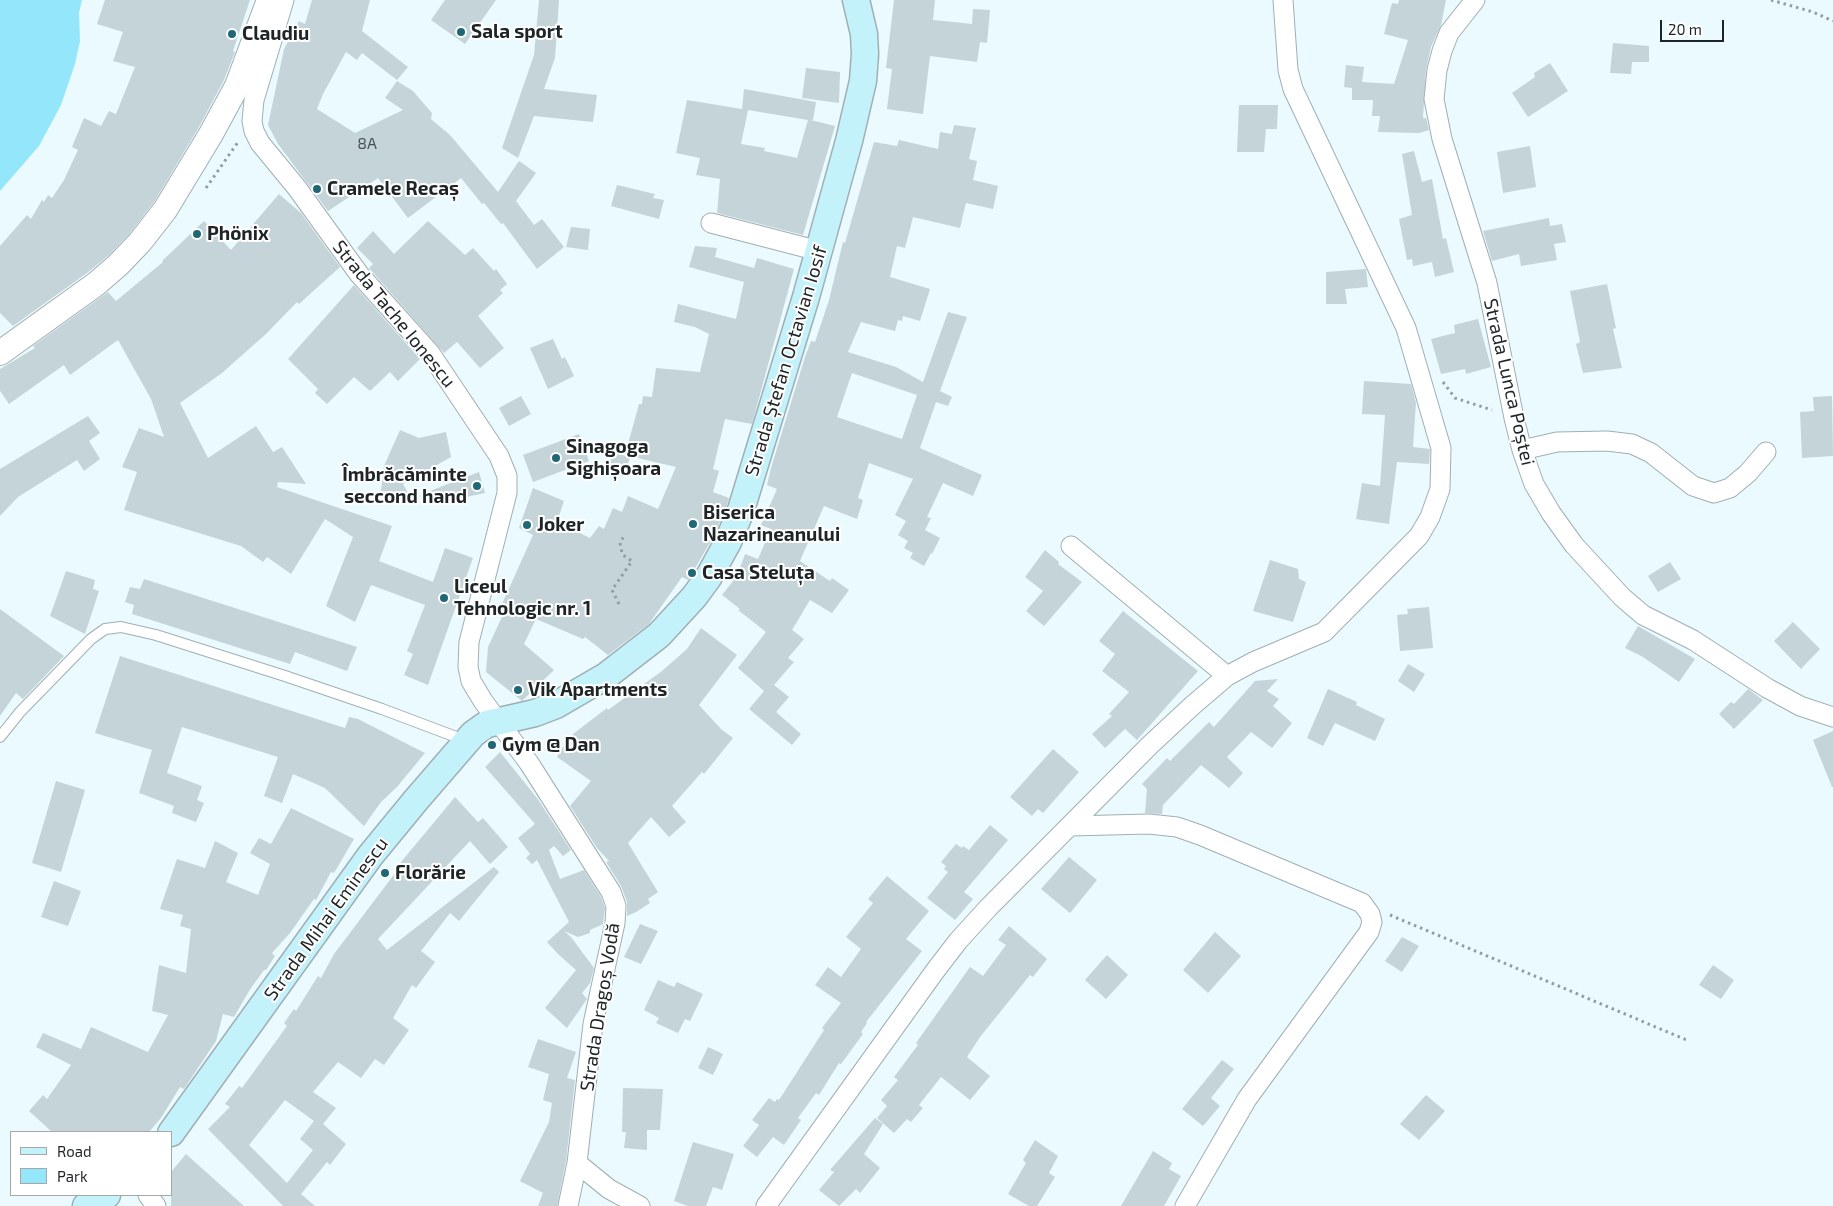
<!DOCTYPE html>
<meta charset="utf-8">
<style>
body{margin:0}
#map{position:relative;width:1833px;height:1206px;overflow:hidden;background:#eafafe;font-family:"Exo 2",sans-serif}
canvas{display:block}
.legend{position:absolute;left:10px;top:1131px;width:162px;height:65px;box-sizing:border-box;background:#fff;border:1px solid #a5a8a9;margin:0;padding:6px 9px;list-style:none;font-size:15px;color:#1f2527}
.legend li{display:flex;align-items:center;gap:10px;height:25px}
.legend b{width:25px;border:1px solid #a5a8a9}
.scale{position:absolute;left:1660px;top:20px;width:64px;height:22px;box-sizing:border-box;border:2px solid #1f2527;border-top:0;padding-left:6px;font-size:15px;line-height:18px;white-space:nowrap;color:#1f2527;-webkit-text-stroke:4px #fff;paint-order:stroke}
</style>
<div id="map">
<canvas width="1833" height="1206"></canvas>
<ul class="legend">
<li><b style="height:6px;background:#c3f2fb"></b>Road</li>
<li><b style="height:14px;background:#94e7fa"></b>Park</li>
</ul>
<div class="scale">20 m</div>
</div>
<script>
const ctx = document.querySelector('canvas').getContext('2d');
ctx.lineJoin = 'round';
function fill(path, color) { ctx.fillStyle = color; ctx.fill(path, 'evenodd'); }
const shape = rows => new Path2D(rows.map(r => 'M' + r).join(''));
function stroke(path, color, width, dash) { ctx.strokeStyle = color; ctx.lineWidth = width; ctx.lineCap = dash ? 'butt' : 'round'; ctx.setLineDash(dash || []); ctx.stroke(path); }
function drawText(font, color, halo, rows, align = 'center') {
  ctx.font = font + ' "Exo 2",sans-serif'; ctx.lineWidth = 4; ctx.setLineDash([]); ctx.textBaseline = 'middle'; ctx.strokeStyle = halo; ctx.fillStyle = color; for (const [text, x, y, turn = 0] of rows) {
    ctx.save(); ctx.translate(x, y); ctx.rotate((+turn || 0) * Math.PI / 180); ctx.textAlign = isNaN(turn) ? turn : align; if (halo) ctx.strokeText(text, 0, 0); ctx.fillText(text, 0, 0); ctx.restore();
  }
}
fill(shape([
 [0,0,82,0,79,13,80,41,75,64,61,105,39,146,0,191]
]), '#94e7fa');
fill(shape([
 [105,0,250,0,233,51,235,52,224,80,199,127,154,202,130,233,109,255,87,273,13,326,0,313,0,246,27,215,31,219,42,200,44,202,48,195,52,198,64,180,78,150,72,147,84,118,101,126,109,111,116,114,135,67,113,61,123,32,97,24],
 [312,0,370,0,362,31,408,67,397,80,362,53,357,60,346,52,323,94,317,109,355,133,403,110,385,98,397,81,413,91,432,113,431,119,450,135,498,192,519,161,536,173,516,201,534,225,542,219,564,247,537,269,503,223,501,224,484,203,482,204,461,178,408,218,378,178,328,211,278,144,268,125,284,49,299,21,305,24],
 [445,0,496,0,465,44,431,20],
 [539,0,559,0,555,58,544,89,597,95,593,122,534,116,518,158,502,148,534,55],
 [894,0,935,0,933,20,954,22,972,24,973,9,990,10,987,43,980,42,977,62,930,56,923,114,887,109,892,69,886,68],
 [1399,0,1446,0,1441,25,1431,47,1426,69,1423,118,1426,118,1429,130,1419,133,1378,132,1380,116,1372,116,1373,100,1352,100,1352,88,1344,87,1346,65,1364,67,1362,82,1394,84,1408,40,1384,34,1392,3,1398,4],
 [1613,43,1649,46,1649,62,1632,62,1631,74,1610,73],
 [1550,63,1568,91,1528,117,1512,93,1535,77,1534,73],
 [806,68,840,72,839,103,802,98],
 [744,89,816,102,813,120,811,120,835,126,803,235,717,213,720,179,696,175,700,158,676,153,687,100,742,109],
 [748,110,808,120,797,158,764,151,765,148,741,144],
 [1239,105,1278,105,1277,129,1266,129,1264,152,1237,152],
 [954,125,976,128,969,159,977,161,973,180,998,186,993,209,966,203,960,228,913,217,905,248,897,246,890,277,930,289,920,321,903,316,902,321,898,320,895,331,861,322,848,352,896,367,923,382,948,312,967,317,940,391,952,397,948,406,936,402,920,448,982,475,973,496,943,483,927,517,931,518,925,530,940,538,932,554,931,553,924,566,910,558,913,553,904,548,908,541,898,535,906,521,895,515,913,479,869,463,858,498,863,500,857,519,824,506,800,561,830,581,832,578,849,590,832,613,810,600,792,630,804,639,788,658,794,662,774,685,789,697,776,712,801,734,792,745,749,709,764,691,738,668,766,632,738,610,740,609,722,595,737,576,745,554,758,559,771,529,761,525,777,489,767,485,771,468,805,357,811,341,815,342,829,300,843,242,845,243,874,142,897,146,899,140,938,149,940,132,952,134],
 [852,373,917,395,902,439,837,417],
 [1530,146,1536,187,1503,193,1497,152],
 [1414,151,1422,182,1432,179,1443,239,1446,238,1454,272,1435,277,1432,262,1413,266,1412,259,1407,260,1399,219,1412,215,1402,154],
 [617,185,655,194,653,198,664,200,659,219,611,206],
 [279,194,301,213,340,267,299,304,297,302,267,333,222,373,180,403,208,458,256,426,273,452,282,447,306,484,278,482,277,487,392,526,379,561,433,582,445,548,473,558,428,685,404,675,413,654,407,651,425,605,371,585,355,622,326,606,353,537,325,519,291,574,267,557,263,562,241,546,124,510,137,472,122,467,139,428,164,437,151,399,118,340,70,375,64,365,9,404,0,391,0,369,35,348,33,346,108,292,116,301,163,262,162,261,204,221,231,250],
 [1549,218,1550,226,1562,224,1566,242,1554,244,1557,260,1521,266,1519,254,1492,261,1483,231],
 [428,221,465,255,473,248,494,271,496,269,507,284,500,290,503,293,478,316,504,348,480,368,457,342,444,353,369,268,373,264,357,248,373,231,394,254],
 [571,227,590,229,588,250,566,247],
 [695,246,717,248,715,257,754,268,757,258,794,269,752,424,725,419,713,469,719,471,713,492,729,498,727,505,714,536,688,580,682,577,649,624,608,655,585,637,583,639,536,619,524,644,554,670,522,701,486,672,488,647,507,606,502,604,533,535,519,528,533,488,564,501,557,522,590,538,599,526,604,529,613,508,622,512,628,496,658,509,676,467,625,455,639,404,642,404,643,396,652,397,656,368,700,372,709,334,695,327,674,322,678,304,736,319,744,282,689,267],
 [1366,269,1368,287,1345,289,1347,304,1326,304,1326,272],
 [1607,284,1616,328,1613,329,1622,368,1583,373,1576,344,1580,342,1570,291],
 [354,285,420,359,398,381,390,372,370,391,354,377,327,404,315,393,318,389,288,359],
 [1478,319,1491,367,1466,374,1465,369,1441,374,1431,339,1455,333,1454,325],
 [553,339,562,359,565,357,574,376,548,389,530,348],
 [1364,381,1411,384,1416,403,1413,447,1430,449,1429,464,1397,462,1389,524,1356,519,1362,483,1380,486,1385,415,1362,414],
 [521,396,531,414,509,426,499,408],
 [1832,396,1833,456,1802,458,1800,412,1814,411,1813,397],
 [88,416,100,433,89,441,100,459,84,471,77,460,18,497,0,516,0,469],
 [400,430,419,438,446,432,451,457,403,484,408,493,381,491,384,466],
 [579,434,589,461,533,482,523,455],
 [613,454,620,454,630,458,623,477,607,470],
 [479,472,485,493,461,498,422,494],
 [1045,550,1059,562,1058,564,1082,582,1044,626,1026,611,1043,591,1025,577],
 [1270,560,1298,569,1299,579,1306,582,1293,622,1253,611],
 [1670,562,1681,579,1658,592,1648,576],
 [66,571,95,580,93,589,99,591,85,634,50,616],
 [144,579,357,647,347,671,295,652,290,664,132,614,134,605,125,602,130,587,140,589],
 [1429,607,1433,648,1400,651,1397,615,1408,614,1407,609],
 [0,609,64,656,23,699,16,693,0,716],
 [1123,611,1198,671,1137,740,1125,729,1105,748,1092,734,1112,716,1109,714,1129,692,1102,671,1115,654,1099,641],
 [1793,622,1820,649,1801,669,1774,641],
 [1638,626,1695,659,1679,682,1643,657,1625,648],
 [701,628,737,655,699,705,721,729,733,738,704,774,702,772,672,806,686,822,669,837,651,817,628,843,658,892,648,899,650,903,636,912,627,916,627,902,621,886,606,862,609,861,597,848,570,806,591,781,557,757,566,742,573,734,607,708,608,710,662,671,687,649],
 [120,656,345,728,349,717,358,719,425,753,397,787,381,802,364,826,325,788,293,774,282,803,264,796,278,757,182,727,167,773,202,786,197,800,204,803,196,822,172,813,174,806,139,793,152,750,95,733],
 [1408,664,1425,674,1414,692,1398,681],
 [1278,679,1267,691,1279,699,1273,706,1292,723,1272,748,1251,732,1227,757,1243,773,1229,788,1201,765,1163,805,1162,814,1145,813,1147,789,1142,784,1167,758,1170,761,1209,722,1214,727,1255,681],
 [1328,689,1357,702,1356,705,1385,719,1375,741,1335,723,1323,746,1307,738],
 [1748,689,1763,700,1734,729,1719,714,1731,702,1734,704],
 [1833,731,1833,787,1832,787,1813,740],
 [1053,749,1079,772,1043,813,1038,809,1032,816,1010,797],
 [500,752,537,798,571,850,563,856,554,846,549,850,560,879,584,870,601,897,605,908,603,924,590,930,590,933,578,937,564,931,571,937,594,968,590,983,582,993,587,999,567,1028,545,1008,576,970,558,954,547,942,569,922,537,860,532,864,526,858,530,854,518,838,535,824,485,767],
 [56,781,85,790,61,872,32,863],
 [455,797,478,822,483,818,508,847,490,864,470,841,378,939,387,950,494,867,499,872,459,921,450,913,421,951,435,962,416,988,412,985,393,1018,409,1030,384,1065,375,1059,361,1078,338,1062,313,1092,336,1108,323,1124,346,1144,330,1165,327,1162,301,1194,315,1206,283,1206,208,1129,230,1107,225,1104,239,1086,242,1088,287,1026,284,1023,294,1009,296,1011,318,976,321,978,334,954,402,864,401,862],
 [285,1100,314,1121,300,1139,313,1150,287,1183,249,1145],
 [291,808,354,839,334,873,331,872,316,900,314,899,290,933,272,953,275,956,266,970,264,970,249,991,234,1017,223,1014,216,1041,184,1089,180,1087,161,1118,149,1132,52,1132,29,1111,43,1095,47,1099,71,1065,36,1047,43,1033,81,1049,91,1027,148,1052,168,1015,152,1011,159,965,186,973,191,929,180,926,183,915,160,909,177,859,205,868,215,841,238,853,226,882,258,895,270,864,250,853,259,838,271,844],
 [990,825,1008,840,964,892,973,899,955,920,927,898,948,872,944,869,946,866,941,862,956,844,962,848,963,846,969,850],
 [1069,857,1097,880,1070,913,1041,889],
 [887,876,929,911,906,939,922,951,866,1022,867,1023,861,1032,863,1034,841,1064,839,1063,819,1095,816,1093,798,1118,801,1120,784,1145,773,1137,757,1157,743,1146,759,1125,752,1120,769,1098,775,1102,777,1099,779,1100,824,1030,822,1028,841,1003,815,985,828,967,841,977,861,949,846,937,873,903,868,899],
 [54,881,81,891,68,926,41,917],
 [640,924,658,931,641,964,624,957],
 [1009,926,1047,959,1033,977,1030,975,980,1037,967,1057,990,1076,970,1100,941,1077,919,1105,923,1108,911,1122,907,1119,894,1133,877,1118,887,1106,881,1100,898,1080,894,1077,918,1045,916,1043,970,967,983,976,1006,945,998,940],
 [1215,932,1241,956,1208,993,1183,970],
 [1402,937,1419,946,1402,972,1385,961],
 [1107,955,1128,975,1106,999,1085,980],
 [1713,965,1734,980,1721,999,1699,985],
 [658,980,674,987,677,982,703,994,690,1021,685,1019,678,1033,656,1023,659,1018,644,1010],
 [538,1039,576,1052,567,1078,575,1080,566,1161,557,1206,538,1206,543,1193,520,1181,549,1122,552,1103,543,1100,549,1074,528,1067],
 [708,1047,723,1054,713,1075,698,1068],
 [1222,1060,1234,1069,1211,1098,1220,1106,1203,1126,1182,1109],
 [623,1088,663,1089,660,1130,647,1130,647,1150,624,1148,626,1132,622,1132],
 [1426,1095,1445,1111,1419,1140,1400,1124],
 [875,1118,883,1124,864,1154,880,1168,860,1193,856,1189,839,1206,819,1190,834,1172,830,1170],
 [1035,1140,1058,1156,1049,1173,1055,1177,1037,1206,1029,1206,1008,1194,1026,1163,1023,1160],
 [693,1142,734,1154,722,1190,713,1187,706,1206,688,1206,674,1201],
 [1153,1151,1172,1163,1169,1169,1181,1176,1164,1206,1121,1206],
 [186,1154,244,1206,171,1206,171,1172]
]), '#c5d4d8');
const service = shape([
 [0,737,20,712,91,639,105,629,121,627,156,635,285,676,382,709,467,741]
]);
const minor = shape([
 [284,0,254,100,252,121,254,131,260,143,297,188,359,274,430,353,499,456,507,476,507,493,469,642,468,667,471,681,483,701,529,763,611,892,616,906,615,923,593,1024,577,1163,568,1206],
 [1475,0,1449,33,1442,51,1437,70,1434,99,1442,139,1487,283,1514,418,1522,450,1534,484,1551,513,1574,545,1622,597,1643,615,1693,640,1767,688,1800,706,1833,717],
 [711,223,819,251],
 [1522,450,1557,442,1607,441,1632,444,1651,453,1693,486,1714,493,1730,488,1748,473,1766,452],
 [1071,546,1227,676],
 [1070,826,1149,824,1177,827,1200,835,1362,903,1370,914,1372,922,1369,932,1247,1099,1185,1206],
 [577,1163,609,1189,640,1206],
 [148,1195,156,1206],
 [766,1206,935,971,958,941,988,908,1150,745,1193,705,1227,676,1253,662,1324,632,1419,536,1430,517,1440,489,1441,448,1406,328,1293,89,1288,70,1283,0]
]);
const tertiary = shape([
 [0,353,96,284,118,265,140,242,165,210,211,134,237,86,269,0]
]);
const secondary = shape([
 [171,1133,370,856,416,800,473,734,487,724,535,713,556,705,606,676,659,635,694,597,708,578,728,542,741,510,806,297,849,141,863,81,865,54,864,34,856,0],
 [86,1206,107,1195]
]);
stroke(service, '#a0afb3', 12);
stroke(minor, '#a0afb3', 21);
stroke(tertiary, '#a0afb3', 26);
stroke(secondary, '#a0afb3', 29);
stroke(shape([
 [1771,0,1813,12,1833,21],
 [206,188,238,142],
 [1443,382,1455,398,1492,410],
 [619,604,612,590,632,561,623,555,621,549,620,543,625,534],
 [1390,915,1689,1041]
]), '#919da0', 3, [2.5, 4]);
stroke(service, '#fff', 10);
stroke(minor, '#fff', 19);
stroke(tertiary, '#fff', 24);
stroke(secondary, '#c3f2fb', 26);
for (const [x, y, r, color] of [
 [461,32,5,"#206775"],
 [232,34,5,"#206775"],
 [317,189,5,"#206775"],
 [197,234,5,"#206775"],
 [556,458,5,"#206775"],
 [477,486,5,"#206775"],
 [693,524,5,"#206775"],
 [527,525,5,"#206775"],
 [692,573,5,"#206775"],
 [444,598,5,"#206775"],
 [518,690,5,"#206775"],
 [492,745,5,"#206775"],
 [385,873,5,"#206775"]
]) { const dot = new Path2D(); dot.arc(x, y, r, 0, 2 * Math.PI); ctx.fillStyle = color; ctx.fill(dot); stroke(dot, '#fff', 2); }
drawText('16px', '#485153', null, [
 ["8A",367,144]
]);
drawText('bold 19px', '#1f2527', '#fff', [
 ["Sala sport",471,32],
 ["Claudiu",242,34],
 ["Cramele Recaș",327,189],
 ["Phönix",207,234],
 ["Sinagoga",566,447],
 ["Sighișoara",566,469],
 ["Îmbrăcăminte",467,475,"right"],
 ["seccond hand",467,497,"right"],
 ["Biserica",703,513],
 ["Nazarineanului",703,535],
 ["Joker",537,525],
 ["Casa Steluța",702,573],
 ["Liceul",454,587],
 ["Tehnologic nr. 1",454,609],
 ["Vik Apartments",528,690],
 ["Gym @ Dan",502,745],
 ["Florărie",395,873]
], 'left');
drawText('19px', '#1f2527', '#fff', [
 ["Strada Tache Ionescu",394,314,51],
 ["Strada Ștefan Octavian Iosif",786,361,-73],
 ["Strada Lunca Poștei",1509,382,77],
 ["Strada Mihai Eminescu",326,919,-54],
 ["Strada Dragoș Vodă",600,1007,-81]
]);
</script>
